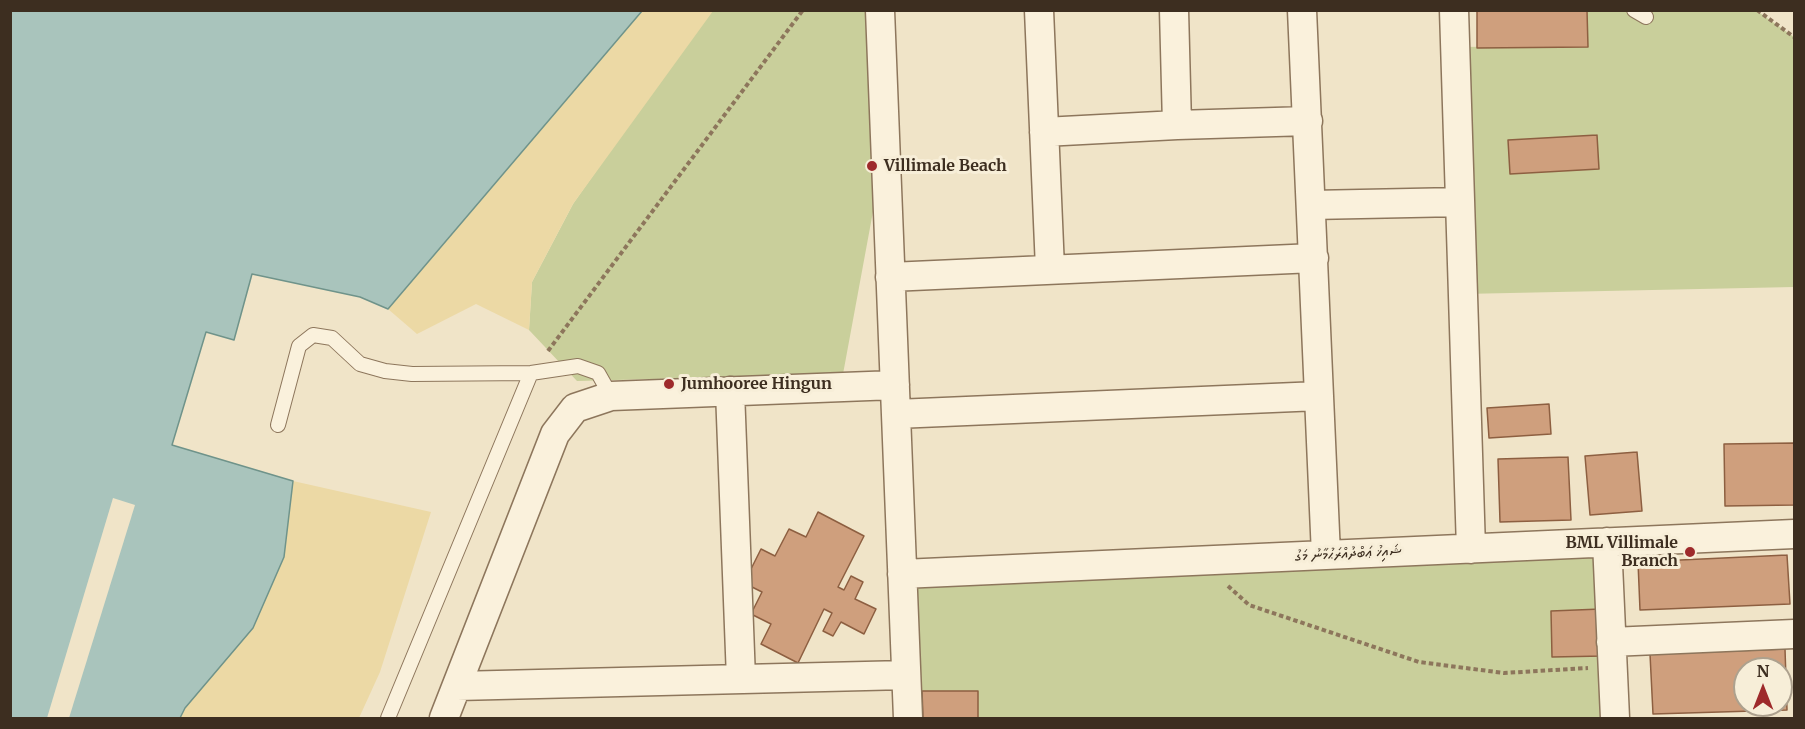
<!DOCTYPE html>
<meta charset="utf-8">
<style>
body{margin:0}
#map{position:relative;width:1805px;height:729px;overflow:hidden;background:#f0e4c8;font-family:Merriweather,serif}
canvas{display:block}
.frame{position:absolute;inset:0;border:12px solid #3d2e20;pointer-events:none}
.north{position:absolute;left:1733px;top:657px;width:60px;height:60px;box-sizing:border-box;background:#f7eed8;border:2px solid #ada18e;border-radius:50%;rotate:0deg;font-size:16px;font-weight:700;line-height:24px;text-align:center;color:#3d2e20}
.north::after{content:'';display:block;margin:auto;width:21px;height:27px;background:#9e2a2b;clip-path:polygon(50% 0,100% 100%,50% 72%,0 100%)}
</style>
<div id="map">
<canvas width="1805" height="729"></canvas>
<div class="frame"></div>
<div class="north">N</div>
</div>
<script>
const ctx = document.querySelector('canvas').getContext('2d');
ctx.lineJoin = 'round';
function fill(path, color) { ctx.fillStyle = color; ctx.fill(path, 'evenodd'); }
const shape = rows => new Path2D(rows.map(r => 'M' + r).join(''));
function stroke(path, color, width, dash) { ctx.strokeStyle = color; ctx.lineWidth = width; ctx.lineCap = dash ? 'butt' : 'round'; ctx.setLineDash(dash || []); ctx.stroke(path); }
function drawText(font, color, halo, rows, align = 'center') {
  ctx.font = font + ' Merriweather,"Noto Sans Thaana",serif'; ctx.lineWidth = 6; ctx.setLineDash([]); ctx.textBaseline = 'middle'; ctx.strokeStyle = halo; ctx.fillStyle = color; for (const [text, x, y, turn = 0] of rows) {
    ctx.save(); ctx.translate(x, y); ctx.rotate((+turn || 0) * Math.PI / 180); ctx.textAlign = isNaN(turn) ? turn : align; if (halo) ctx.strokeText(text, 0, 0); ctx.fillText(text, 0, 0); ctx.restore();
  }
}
fill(shape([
 [708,11,871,11,879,179,843,374,577,381,529,330,532,282,573,204],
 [1587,11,1757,11,1794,37,1794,287,1463,294,1455,47,1588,46],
 [1607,542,1615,718,908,718,902,574]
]), '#c9cf9b');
fill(shape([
 [642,11,713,11,573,204,532,282,529,330,476,304,417,334,388,309],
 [293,481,431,512,380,672,359,718,180,718,185,708,284,557]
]), '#ecd9a5');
const water = shape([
 [10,11,642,11,388,309,360,297,252,274,234,340,206,332,172,445,293,481,284,557,253,628,185,708,180,718,11,718,10,11]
]);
fill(water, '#a9c4bc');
stroke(water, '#6f938a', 1.5);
fill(shape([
 [113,498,135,505,69,718,47,718]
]), '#f0e4c8');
const building = shape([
 [1477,10,1587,10,1588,47,1477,48,1477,10],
 [1597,135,1599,169,1510,174,1508,140,1597,135],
 [1549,404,1551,434,1489,438,1487,408,1549,404],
 [1794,443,1794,505,1725,506,1724,444,1794,443],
 [1637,452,1642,511,1590,515,1585,456,1637,452],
 [1568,457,1571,520,1500,522,1498,459,1568,457],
 [818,512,864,536,838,587,844,590,851,576,863,582,855,599,876,609,864,634,841,622,833,636,823,631,832,613,824,609,798,663,761,644,771,624,751,614,762,592,744,583,761,549,775,556,789,529,806,537,818,512],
 [1787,555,1790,604,1640,610,1638,562,1787,555],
 [1601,609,1603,656,1552,657,1551,611,1601,609],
 [1785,649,1787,710,1653,714,1650,654,1785,649],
 [1745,669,1781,669,1781,705,1745,705,1745,669],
 [922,691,978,691,978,718,923,718,922,691]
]);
fill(building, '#cf9f7d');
stroke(building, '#8d5f41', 1.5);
const lane = shape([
 [1634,10,1646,17],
 [278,425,299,346,313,335,332,338,360,364,385,371,412,374,531,373,578,366,598,373,611,396],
 [388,718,531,373]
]);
const street = shape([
 [880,10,908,718],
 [1039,10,1050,269],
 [1174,10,1177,125],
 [1302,10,1326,555],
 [1454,10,1471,549],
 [1044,132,1177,125,1308,121],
 [1311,205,1460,202],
 [890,277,1314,258],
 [730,391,741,679],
 [896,414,1319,396],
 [1607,542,1615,718],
 [902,574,1794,534],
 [1611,642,1794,634],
 [457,686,906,675],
 [444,718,555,434,575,408,611,396,895,385]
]);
stroke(lane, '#8d765c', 16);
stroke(street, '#8d765c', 31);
stroke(shape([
 [1757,10,1794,37],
 [548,351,803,10],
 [1228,586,1249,605,1419,662,1504,673,1588,668]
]), '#8d765c', 4, [4.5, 3]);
stroke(lane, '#faf1dc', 14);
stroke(street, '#faf1dc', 28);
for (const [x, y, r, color] of [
 [872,166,6,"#9e2a2b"],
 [669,384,6,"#9e2a2b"],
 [1690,552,6,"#9e2a2b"]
]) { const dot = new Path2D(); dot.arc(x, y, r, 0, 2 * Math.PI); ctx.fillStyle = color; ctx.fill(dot); stroke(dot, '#f7eed8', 2); }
drawText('bold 16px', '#3d2e20', '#f7eed8', [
 ["Villimale Beach",884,166],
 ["Jumhooree Hingun",681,384],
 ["BML Villimale",1678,543,"right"],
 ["Branch",1678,561,"right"]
], 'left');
drawText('16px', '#3d2e20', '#f7eed8', [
 ["ޝައިިޚު ޢަބްދުއްރަޙުމާނު މަގު",1348,554,-3]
]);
</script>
